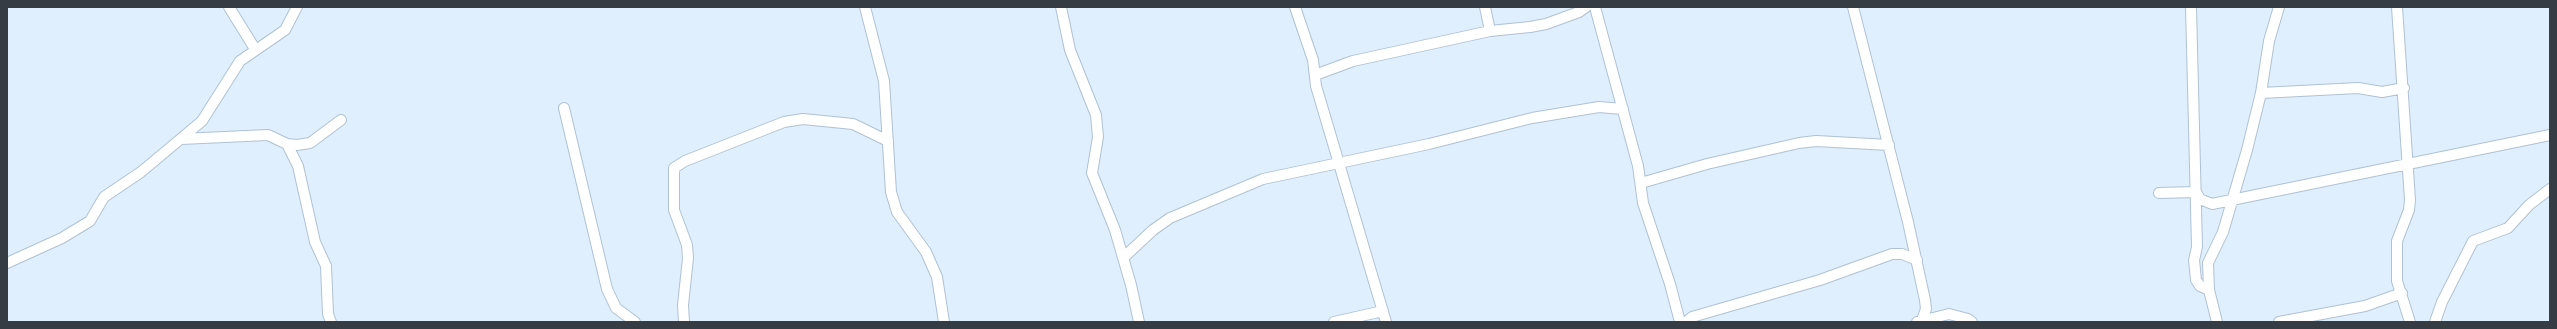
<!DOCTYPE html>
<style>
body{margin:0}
#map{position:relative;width:2557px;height:329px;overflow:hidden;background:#dfeffd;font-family:"Fira Sans Condensed",sans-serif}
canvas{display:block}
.frame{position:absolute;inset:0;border:8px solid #353c44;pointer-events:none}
</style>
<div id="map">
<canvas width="2557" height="329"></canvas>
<div class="frame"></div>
</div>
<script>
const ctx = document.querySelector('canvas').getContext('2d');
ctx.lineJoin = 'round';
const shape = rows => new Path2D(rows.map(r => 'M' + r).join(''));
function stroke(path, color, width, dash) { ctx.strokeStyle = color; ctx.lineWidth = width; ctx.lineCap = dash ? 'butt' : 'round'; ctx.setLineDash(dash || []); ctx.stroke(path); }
const minor = shape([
 [229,7,255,49],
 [865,7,884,81,891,192,897,212,926,252,937,277,944,322],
 [1061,7,1070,50,1096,115,1098,137,1092,173,1115,230,1131,285,1139,322],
 [1295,7,1313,60,1316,86,1386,322],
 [1485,7,1490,31],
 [1595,7,1638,166,1643,203,1670,284,1680,322],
 [1853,7,1908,222,1925,300,1926,309,1922,320],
 [2191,7,2197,247,2194,260,2196,280,2200,286,2209,290,2217,322],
 [2397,7,2410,200,2409,210,2397,241,2397,281,2410,322],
 [1315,75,1353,61,1490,31,1530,27,1546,24,1579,12,1586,7],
 [2261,93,2358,88,2382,92,2404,88],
 [564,108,607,289,616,308,635,322],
 [181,139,268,135,287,144,297,145,310,143,341,120],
 [287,144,298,166,315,242,326,266,328,314,331,322],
 [1641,183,1707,164,1799,143,1816,141,1889,145],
 [2159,193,2196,192,2200,199,2212,204,2550,135],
 [1123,258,1153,230,1170,218,1263,179,1429,144,1532,118,1599,107,1623,109],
 [7,263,62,238,90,221,104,197,141,172,202,121,240,61,285,30,297,7],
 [2209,290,2208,263,2223,232,2247,150,2261,93,2269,41,2279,7],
 [684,322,683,305,688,258,687,245,674,210,674,168,685,161,784,122,803,119,853,124,888,141],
 [1334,322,1383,311],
 [1686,322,1692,317,1820,280,1892,254,1902,254,1917,260],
 [1917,322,1949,314,1968,319,1972,322],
 [2279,322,2365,306,2402,293],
 [2435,322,2442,302,2473,241,2508,228,2529,205,2550,189]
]);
stroke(minor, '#afc2d3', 12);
stroke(minor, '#fff', 10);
</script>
